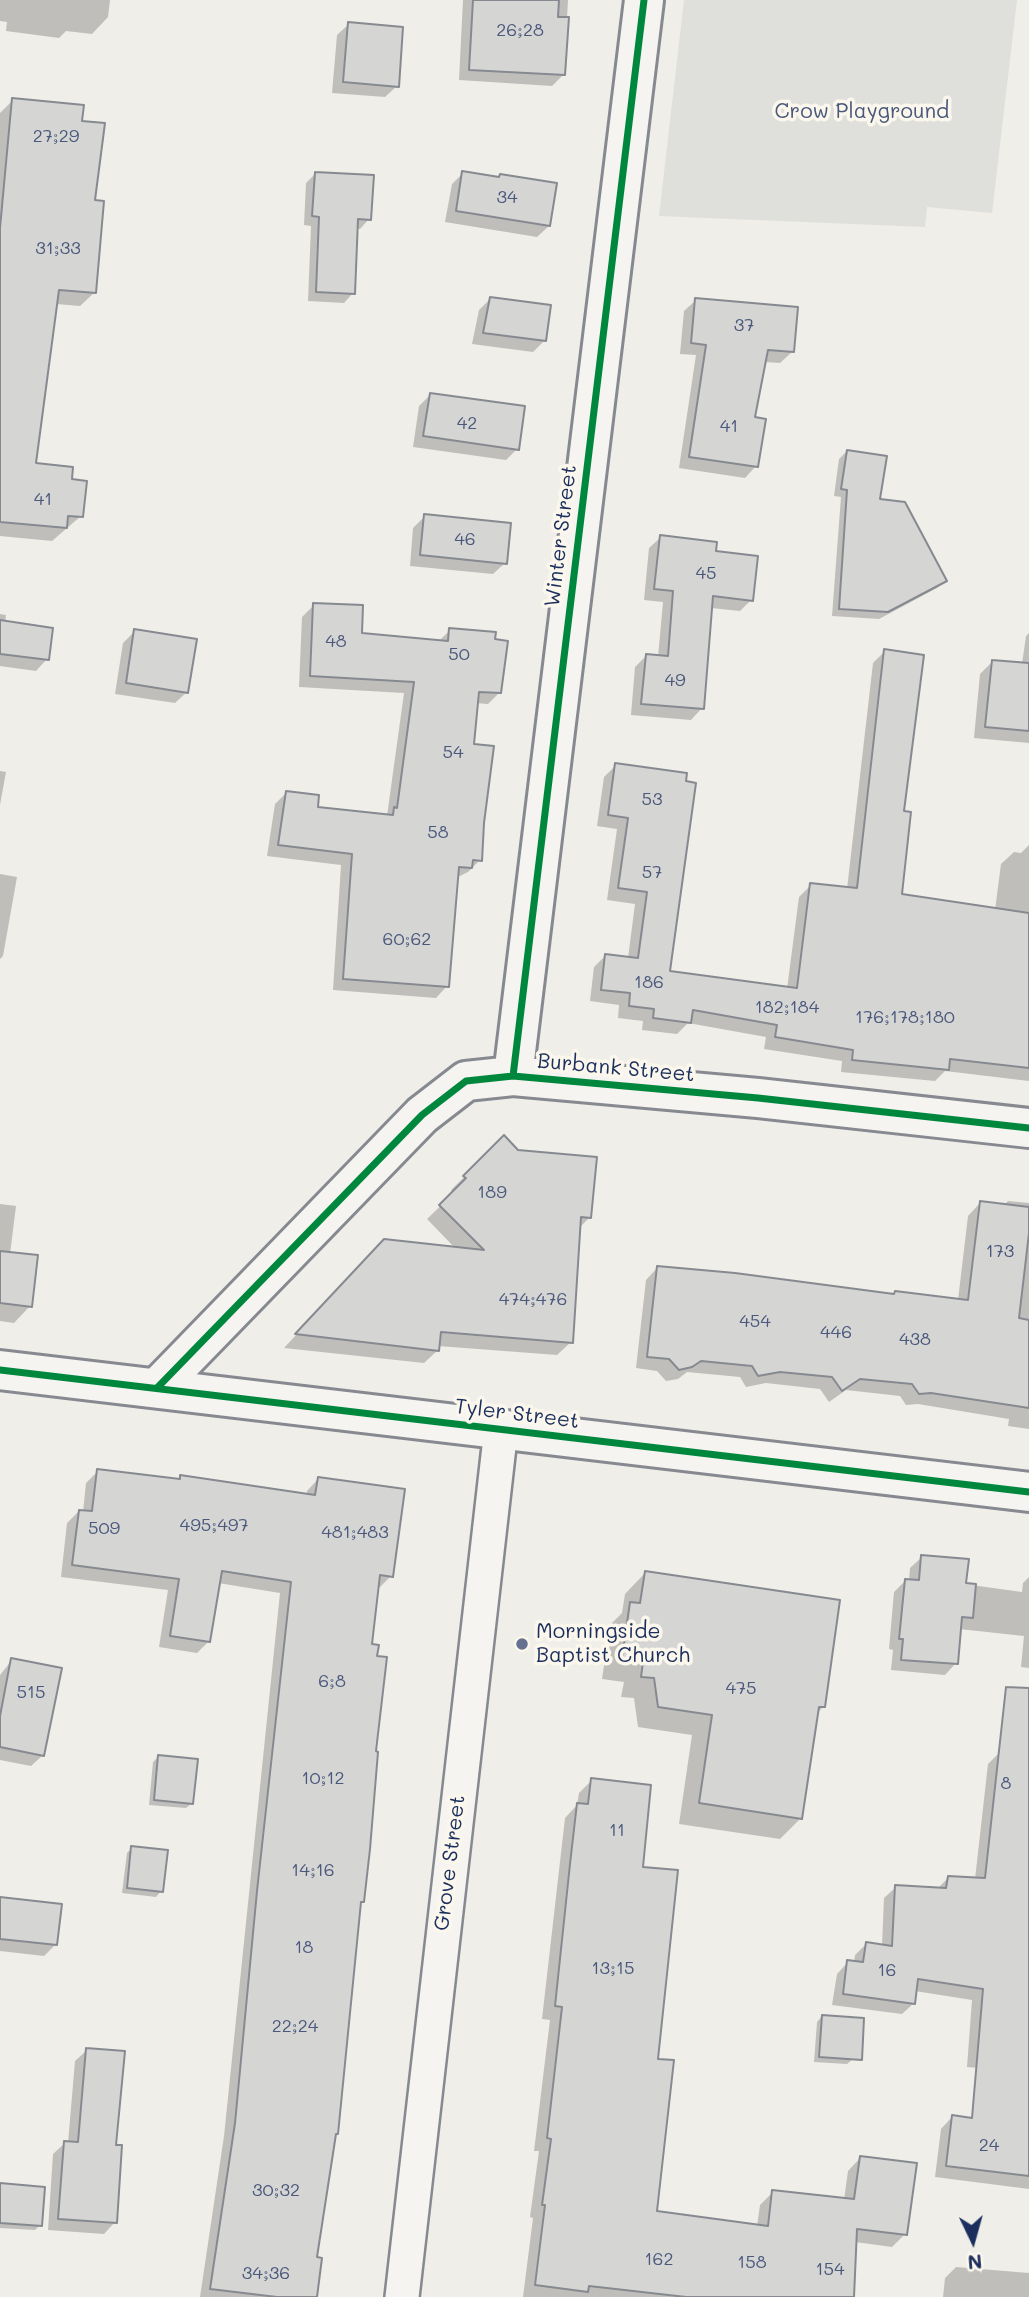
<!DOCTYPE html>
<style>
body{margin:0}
#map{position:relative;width:1029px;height:2297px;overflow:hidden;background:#efeee9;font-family:Mali,sans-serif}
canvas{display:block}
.north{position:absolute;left:938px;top:2206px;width:70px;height:70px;-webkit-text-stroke:5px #fbf7ec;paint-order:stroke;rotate:175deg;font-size:19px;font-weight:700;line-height:28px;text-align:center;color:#1b2f5e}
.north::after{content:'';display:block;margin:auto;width:24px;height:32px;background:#1b2f5e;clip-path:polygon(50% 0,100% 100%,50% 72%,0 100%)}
</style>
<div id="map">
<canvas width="1029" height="2297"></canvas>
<div class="north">N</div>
</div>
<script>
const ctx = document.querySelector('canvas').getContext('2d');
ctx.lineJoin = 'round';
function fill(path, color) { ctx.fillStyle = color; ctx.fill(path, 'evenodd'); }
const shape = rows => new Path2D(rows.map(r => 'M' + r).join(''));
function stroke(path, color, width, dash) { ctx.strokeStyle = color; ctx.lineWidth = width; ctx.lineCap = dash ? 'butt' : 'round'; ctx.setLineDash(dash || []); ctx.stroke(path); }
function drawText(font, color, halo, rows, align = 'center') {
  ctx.font = font + ' Mali,sans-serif'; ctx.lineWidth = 7; ctx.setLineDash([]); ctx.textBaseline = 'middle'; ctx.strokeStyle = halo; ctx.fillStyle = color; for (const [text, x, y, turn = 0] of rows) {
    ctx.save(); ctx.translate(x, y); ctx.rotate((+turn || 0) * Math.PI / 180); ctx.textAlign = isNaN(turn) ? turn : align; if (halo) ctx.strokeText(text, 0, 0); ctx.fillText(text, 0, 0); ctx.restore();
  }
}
fill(shape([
 [684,0,1017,0,992,213,927,207,925,227,659,216]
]), '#dfdfdc');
fill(shape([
 [0,0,110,0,108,17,92,34,66,31,59,38,6,31,7,22,0,21],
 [463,0,568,0,564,74,552,86,459,80],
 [349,24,397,86,385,97,332,93,337,35],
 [13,100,80,122,94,293,80,306,56,304,34,465,70,481,81,516,52,541,0,536,0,113],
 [316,173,369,219,360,229,356,228,353,293,344,303,308,301,311,226,304,225,306,183],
 [463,173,549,226,537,237,445,222,452,184],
 [490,299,545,340,533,352,472,344,479,310],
 [696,300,792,352,780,363,764,362,753,419,756,466,745,478,679,468,696,355,680,354,684,311],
 [430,395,517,449,506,460,413,447,419,406],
 [847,451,878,501,945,580,937,588,879,619,832,616,841,497,834,496,839,459],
 [425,516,505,563,493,574,410,566,413,528],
 [661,537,714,553,751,600,740,611,711,608,702,708,691,720,631,715,635,667,646,656,658,657,663,602,644,600,649,548],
 [314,605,360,635,438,642,450,630,499,693,488,704,476,703,472,745,480,860,468,872,456,878,447,986,436,998,333,990,341,865,267,856,275,804,286,793,316,809,387,816,404,693,299,687,302,617],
 [0,614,6,615,5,623,47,659,36,671,0,666],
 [135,631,187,692,175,703,115,694,123,643],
 [1029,633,1029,743,974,738,980,674,993,661,1022,664,1026,636],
 [885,651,902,813,900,896,995,910,1001,864,1014,852,1021,853,1029,845,1029,1081,945,1071,935,1081,841,1072,842,1061,764,1049,766,1037,688,1023,677,1034,642,1030,643,1021,618,1018,619,1005,590,1001,594,967,606,955,628,958,635,904,607,900,617,829,597,826,604,777,616,765,668,972,787,989,799,897,811,885,847,889,873,663],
 [0,771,6,772,0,805],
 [0,874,17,877,3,956,0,959],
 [504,1138,590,1217,579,1228,571,1342,557,1355,438,1346,438,1350,424,1363,284,1348,370,1255,456,1249,427,1219,454,1193,451,1190],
 [1008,1201,1029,1203,1029,1429,1008,1426,1009,1419,918,1404,906,1405,900,1396,846,1390,829,1402,820,1389,766,1383,746,1387,740,1377,687,1372,678,1379,666,1381,657,1371,636,1368,646,1280,658,1267,893,1295,958,1300,968,1216,980,1203,1003,1206],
 [0,1204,16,1206,10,1254,30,1306,14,1323,0,1321],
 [98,1471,178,1480,181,1477,306,1496,307,1491,318,1479,391,1576,379,1588,377,1587,370,1645,374,1753,362,1901,358,1905,334,2135,315,2259,315,2297,200,2297,224,2136,280,1593,218,1583,209,1641,197,1653,159,1647,168,1590,61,1577,67,1523,79,1511,83,1512,86,1483],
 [922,1557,964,1584,1022,1592,1023,1583,1029,1577,1029,1668,1021,1667,1024,1636,959,1629,956,1663,945,1675,891,1670,893,1650,889,1649,894,1592,905,1581,909,1581,910,1568],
 [645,1573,823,1707,817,1713,801,1818,780,1839,679,1824,692,1735,638,1727,634,1698,621,1697,624,1682,602,1679,610,1625,622,1613,625,1594],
 [12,1660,43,1755,31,1766,0,1760,0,1675],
 [999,1753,1029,1756,1029,2072,967,2067,972,2000,915,1991,914,2003,902,2014,832,2005,837,1974,848,1962,854,1963,855,1955,866,1944,882,1946,884,1898,896,1887,936,1890,948,1878,975,1879,988,1764],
 [158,1757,192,1803,186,1808,149,1805,153,1762],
 [592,1780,641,1869,656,2060,655,2213,757,2226,760,2205,773,2192,844,2200,848,2171,861,2157,905,2234,892,2247,855,2242,853,2297,523,2297,533,2218,530,2217,539,2151,534,2151,550,2020,542,2019,565,1818,577,1805,579,1793],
 [132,1848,161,1891,156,1897,122,1893,127,1853],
 [0,1899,56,1944,44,1956,0,1951],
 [822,2016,853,2059,847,2064,814,2062,817,2022],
 [87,2050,115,2147,115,2222,104,2234,48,2230,53,2154,65,2143,68,2143,75,2061],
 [952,2117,1029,2126,1029,2189,935,2177,941,2129],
 [0,2185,40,2225,35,2230,0,2228],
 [956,2267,1029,2273,1029,2297,943,2297,945,2278]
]), '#0003');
const building = shape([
 [473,0,559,0,558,17,569,17,565,75,469,70,473,0],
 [348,22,403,27,399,87,343,82,348,22],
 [12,98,84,105,82,121,105,123,95,200,104,201,96,293,59,290,36,463,73,467,72,479,87,481,83,517,68,516,67,528,0,522,0,228,12,98],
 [462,171,499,177,500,174,557,183,550,226,456,211,462,171],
 [315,172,374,175,371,220,358,219,355,294,316,292,319,217,312,216,315,172],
 [490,297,551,305,546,341,483,333,490,297],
 [695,298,798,307,794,352,768,350,755,417,766,419,758,467,689,457,706,345,691,343,695,298],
 [430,393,525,406,519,450,423,436,430,393],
 [847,450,887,456,880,499,905,502,947,581,888,612,839,609,847,490,841,489,847,450],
 [424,514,511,523,507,564,420,555,424,514],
 [660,535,717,542,716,551,758,556,753,601,713,596,704,709,641,704,646,654,668,656,673,591,654,589,660,535],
 [313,603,363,605,362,633,448,641,449,628,496,632,495,639,508,641,501,693,479,692,474,744,494,746,484,823,482,861,473,860,472,868,459,867,449,987,343,979,352,854,278,845,286,791,319,795,318,807,393,815,394,807,397,808,414,682,310,676,313,603],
 [0,620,53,628,49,660,0,654,0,620],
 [134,629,197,639,188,693,126,683,134,629],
 [884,649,924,655,904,811,911,812,902,894,1029,913,1029,1068,950,1059,949,1070,852,1060,853,1050,775,1037,777,1025,693,1010,691,1023,653,1018,654,1009,629,1006,630,993,601,990,605,954,638,958,647,892,618,888,628,818,608,815,615,763,687,773,686,781,696,783,670,971,797,988,810,883,857,888,884,649],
 [992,660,1029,663,1029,731,985,727,992,660],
 [504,1135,518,1150,597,1157,591,1218,581,1217,573,1343,441,1332,439,1351,295,1334,384,1239,484,1250,439,1205,466,1178,463,1176,504,1135],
 [980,1201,1029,1207,1029,1233,1019,1318,1029,1320,1029,1408,931,1393,919,1394,912,1384,860,1379,842,1391,832,1377,780,1372,758,1376,752,1366,701,1361,692,1367,679,1370,669,1359,647,1357,657,1266,735,1273,894,1294,895,1291,968,1300,980,1201],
 [0,1251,38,1255,32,1307,0,1303,0,1251],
 [97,1469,180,1479,180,1475,315,1495,318,1477,405,1489,393,1577,380,1575,372,1644,379,1645,377,1656,387,1657,376,1751,378,1752,370,1849,364,1902,361,1902,338,2134,336,2134,317,2257,322,2258,317,2297,277,2297,210,2289,235,2123,257,1891,291,1582,222,1571,210,1642,170,1636,179,1579,72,1565,79,1510,92,1511,97,1469],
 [921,1555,969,1559,966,1583,976,1584,973,1618,962,1617,958,1664,901,1660,903,1639,899,1639,905,1579,919,1580,921,1555],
 [645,1571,840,1600,825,1707,819,1707,802,1819,699,1803,712,1715,658,1707,654,1678,641,1677,643,1662,622,1658,630,1602,640,1603,645,1571],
 [11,1658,62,1668,44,1756,0,1747,0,1716,11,1658],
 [1006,1687,1029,1688,1029,2176,946,2166,952,2115,972,2118,983,1989,918,1979,915,2004,843,1994,847,1960,863,1962,866,1942,892,1946,895,1885,946,1888,948,1876,985,1878,1006,1687],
 [158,1755,198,1759,193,1804,154,1800,158,1755],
 [591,1778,651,1785,643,1867,678,1870,658,2059,674,2060,657,2211,768,2226,772,2190,854,2199,860,2156,917,2163,907,2235,857,2229,854,2297,686,2297,589,2286,588,2292,535,2285,545,2205,542,2205,551,2139,547,2138,562,2007,555,2006,570,1864,577,1803,588,1804,591,1778],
 [131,1846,168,1850,163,1892,127,1888,131,1846],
 [0,1897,62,1904,57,1945,0,1939,0,1897],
 [822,2015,864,2018,862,2060,819,2057,822,2015],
 [86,2048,125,2051,116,2145,122,2145,117,2223,58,2219,64,2141,78,2142,86,2048],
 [0,2183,45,2187,42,2226,0,2223,0,2183]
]);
fill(building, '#d5d5d4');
stroke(building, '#868a90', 2);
const minor = shape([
 [402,2297,501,1429]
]);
const tertiary = shape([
 [513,1076,644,0],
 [157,1388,422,1115,466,1081,513,1076,758,1098,1029,1128]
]);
const primary = shape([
 [0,1370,1029,1492]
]);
stroke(minor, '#868a90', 38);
stroke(tertiary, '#868a90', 44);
stroke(primary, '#868a90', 44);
stroke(minor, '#f5f4f0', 33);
stroke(tertiary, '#f5f4f0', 38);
stroke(primary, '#f5f4f0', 38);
stroke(shape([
 [513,1076,644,0],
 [0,1370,1029,1492],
 [157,1388,422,1115,466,1081,513,1076,758,1098,1029,1128]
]), '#00873e', 7);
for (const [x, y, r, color] of [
 [522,1644,7,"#65728f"]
]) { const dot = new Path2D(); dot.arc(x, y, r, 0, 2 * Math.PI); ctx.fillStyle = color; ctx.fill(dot); stroke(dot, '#fbf7ec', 2.5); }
drawText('18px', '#4a587c', null, [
 ["26;28",520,30],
 ["27;29",56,136],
 ["34",507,197],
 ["31;33",58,248],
 ["37",744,325],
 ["42",467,423],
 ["41",729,426],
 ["41",43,499],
 ["46",465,539],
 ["45",706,573],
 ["48",336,641],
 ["50",459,654],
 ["49",675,680],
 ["54",453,752],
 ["53",652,799],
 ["58",438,832],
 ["57",652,872],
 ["60;62",407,939],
 ["186",649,982],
 ["182;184",787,1007],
 ["176;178;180",905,1017],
 ["189",492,1192],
 ["173",1000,1251],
 ["474;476",533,1299],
 ["454",755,1321],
 ["446",836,1332],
 ["438",915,1339],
 ["495;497",214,1525],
 ["509",104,1528],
 ["481;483",355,1532],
 ["6;8",332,1681],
 ["475",741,1688],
 ["515",31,1692],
 ["10;12",323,1778],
 ["8",1006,1783],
 ["11",617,1830],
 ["14;16",313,1870],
 ["18",304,1947],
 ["13;15",613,1968],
 ["16",887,1970],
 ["22;24",295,2026],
 ["24",989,2145],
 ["30;32",276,2190],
 ["162",659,2259],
 ["158",752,2262],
 ["154",830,2269],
 ["34;36",266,2273]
]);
drawText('21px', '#49587b', '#fbf7ec', [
 ["Crow Playground",862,112]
]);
drawText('21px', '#1b2f5e', '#fbf7ec', [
 ["Winter Street",561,536,-83],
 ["Burbank Street",616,1068,5],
 ["Tyler Street",517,1414,7],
 ["Grove Street",450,1863,-83]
]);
drawText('21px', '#1b2f5e', '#fbf7ec', [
 ["Morningside",536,1632],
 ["Baptist Church",536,1656]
], 'left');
</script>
